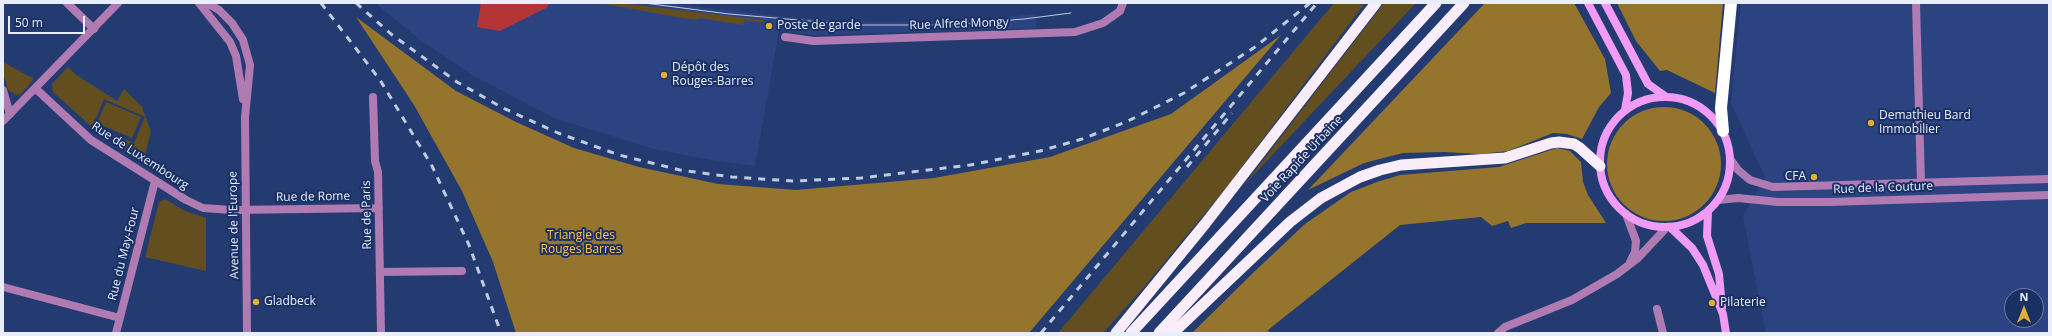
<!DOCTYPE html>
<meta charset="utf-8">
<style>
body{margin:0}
#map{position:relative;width:2052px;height:336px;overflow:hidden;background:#243b71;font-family:"Open Sans",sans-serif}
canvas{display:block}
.frame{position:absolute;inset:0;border:4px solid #e8eefc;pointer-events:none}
.north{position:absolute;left:2004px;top:288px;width:40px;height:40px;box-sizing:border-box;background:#1a3065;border:1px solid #6c7ca1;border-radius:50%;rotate:0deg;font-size:11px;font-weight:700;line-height:16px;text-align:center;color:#e8eefc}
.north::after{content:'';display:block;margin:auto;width:14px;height:18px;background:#e2af34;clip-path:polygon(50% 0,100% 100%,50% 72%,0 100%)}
.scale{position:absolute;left:8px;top:16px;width:77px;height:18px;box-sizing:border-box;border:2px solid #e8eefc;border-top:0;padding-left:5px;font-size:12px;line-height:14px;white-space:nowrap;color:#e8eefc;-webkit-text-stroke:3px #1a3065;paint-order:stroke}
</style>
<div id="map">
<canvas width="2052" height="336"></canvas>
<div class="frame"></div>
<div class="north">N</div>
<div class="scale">50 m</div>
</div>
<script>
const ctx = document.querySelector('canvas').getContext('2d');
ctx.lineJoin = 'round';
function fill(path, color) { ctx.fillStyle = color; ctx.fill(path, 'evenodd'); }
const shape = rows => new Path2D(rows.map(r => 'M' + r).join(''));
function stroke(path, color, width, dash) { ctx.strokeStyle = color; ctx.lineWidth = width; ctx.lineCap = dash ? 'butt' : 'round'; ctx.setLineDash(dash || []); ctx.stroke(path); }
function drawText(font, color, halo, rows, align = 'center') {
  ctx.font = font + ' "Open Sans",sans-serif'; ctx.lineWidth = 4; ctx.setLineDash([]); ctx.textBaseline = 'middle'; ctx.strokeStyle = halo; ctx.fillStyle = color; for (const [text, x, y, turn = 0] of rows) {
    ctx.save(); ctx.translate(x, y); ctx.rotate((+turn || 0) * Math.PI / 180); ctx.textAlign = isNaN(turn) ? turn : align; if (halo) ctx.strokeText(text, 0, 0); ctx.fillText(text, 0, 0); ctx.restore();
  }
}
fill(shape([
 [375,3,666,3,795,18,877,22,976,20,1036,14,1036,28,812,35,779,30,755,166,711,160,654,149,554,118,476,77,423,42],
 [1741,3,2049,3,2049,333,1766,333,1743,216,1765,177,1731,103],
 [2012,296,2036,296,2036,320,2012,320]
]), '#2b4481');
fill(shape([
 [606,3,620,3,764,20,763,23,744,20,743,25,701,18,694,20,605,4],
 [1334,3,1365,3,1226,188,1144,287,1103,333,1058,333],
 [1384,3,1416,3,1244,185],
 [3,62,34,79,21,94,16,95,8,90,3,73],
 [68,67,75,74,117,101,124,89,142,107,151,132,143,162,113,142,115,135,134,143,145,117,104,99,94,123,105,128,102,136,53,92,52,84],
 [106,102,141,117,132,138,97,123],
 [165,199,185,211,206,218,206,271,145,257,159,202]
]), '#634e20');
fill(shape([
 [1485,3,1574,3,1605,59,1611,93,1599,107,1582,139,1567,134,1553,133,1508,151,1480,154,1444,152,1403,153,1364,163,1308,190],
 [1617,3,1723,3,1715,93,1667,70,1660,71,1636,41],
 [356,17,456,91,516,122,574,148,639,167,718,184,796,190,934,178,1050,157,1171,114,1281,35,1029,333,516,333,493,262,462,191,414,105],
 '1607 164a57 57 0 1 1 114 0a57 57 0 1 1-114 0Z',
 [1557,148,1570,151,1581,162,1583,182,1588,195,1606,223,1526,223,1511,228,1508,221,1492,226,1481,217,1400,225,1268,330,1269,333,1192,333,1254,272,1305,224,1351,192,1377,182,1400,175,1499,167]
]), '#95752d');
fill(shape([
 [481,3,548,3,548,7,500,31,477,27]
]), '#b33536');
stroke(shape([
 [67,3,94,29],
 [1916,3,1921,183],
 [785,37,814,41,1075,32,1103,23,1120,11,1123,3],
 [36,89,91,140,186,200,203,208,231,210,379,208],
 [3,90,10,114],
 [373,97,375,161,378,172,381,333],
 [1626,214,1636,241,1635,252,1630,262],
 [380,272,462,271],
 [3,287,120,318],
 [1657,309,1663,333],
 [116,333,155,181],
 [1498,333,1505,327,1572,300,1617,274,1638,258,1667,227]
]), '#b07bb3', 8);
stroke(shape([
 [199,3,230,42,236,56,243,99],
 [207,3,219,10,232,23,243,40,250,65,245,117,247,333],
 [3,121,118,3],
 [1731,160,1738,170,1750,180,1773,187,2049,179],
 [1719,200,1738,198,1778,202,1829,202,2049,195]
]), '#b07bb3', 8);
stroke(shape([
 [1588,3,1626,75,1628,93,1625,110],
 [1605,3,1648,84,1665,96],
 '1600 162a65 65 0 1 1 130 0a65 65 0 1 1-130 0Z',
 [1708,211,1707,236,1719,274,1722,307],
 [1670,227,1692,248,1703,265,1723,314,1726,333]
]), '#f09cf5', 8);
stroke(shape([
 [1116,333,1205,224,1376,3],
 [1131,333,1436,3],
 [1159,333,1464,3],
 [1173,333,1290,222,1321,198,1360,177,1380,170,1401,165,1505,158,1551,143,1559,142,1574,144,1580,148,1600,166]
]), '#f8edf8', 11);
stroke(shape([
 [1723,131,1721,108,1731,3]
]), '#fff', 12);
stroke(shape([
 [644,3,729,14,856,25,949,25,1024,19,1071,13]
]), '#c0cae0', 1);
stroke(shape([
 [321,3,380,80,432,166,469,245,501,333],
 [356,3,391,34,457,82,503,108,558,133,619,155,680,170,732,177,793,181,861,178,970,165,1040,151,1082,139,1126,122,1184,93,1255,47,1310,3],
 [1187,167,1232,113],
 [1041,333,1317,3]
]), '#c0cae0', 3, [7, 7]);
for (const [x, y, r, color] of [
 [769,26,4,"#e2af34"],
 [664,75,4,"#e2af34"],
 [1871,123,4,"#e2af34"],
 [1814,177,4,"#e2af34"],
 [256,302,4,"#e2af34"],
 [1712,303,4,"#e2af34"]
]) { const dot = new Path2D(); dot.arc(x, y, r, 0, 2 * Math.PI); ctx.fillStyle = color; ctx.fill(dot); stroke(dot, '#1a3065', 1.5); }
drawText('12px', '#e8eefc', '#1a3065', [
 ["Rue Alfred Mongy",959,24,-2],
 ["Rue de Luxembourg",140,156,33],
 ["Voie Rapide Urbaine",1302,159,-47],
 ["Rue de la Couture",1883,188,-2],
 ["Rue de Rome",313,197,-1],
 ["Rue de Paris",367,215,-91],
 ["Avenue de l'Europe",234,225,-91],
 ["Rue du May-Four",124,254,-76]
]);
drawText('12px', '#e8eefc', '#1a3065', [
 ["Poste de garde",777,26],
 ["Dépôt des",672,68],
 ["Rouges-Barres",672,82],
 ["Demathieu Bard",1879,116],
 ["Immobilier",1879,130],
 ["CFA",1806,177,"right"],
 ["Gladbeck",264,302],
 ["Pilaterie",1720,303]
], 'left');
drawText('12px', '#fec643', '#1a3065', [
 ["Triangle des",581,236],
 ["Rouges Barres",581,250]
]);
</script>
